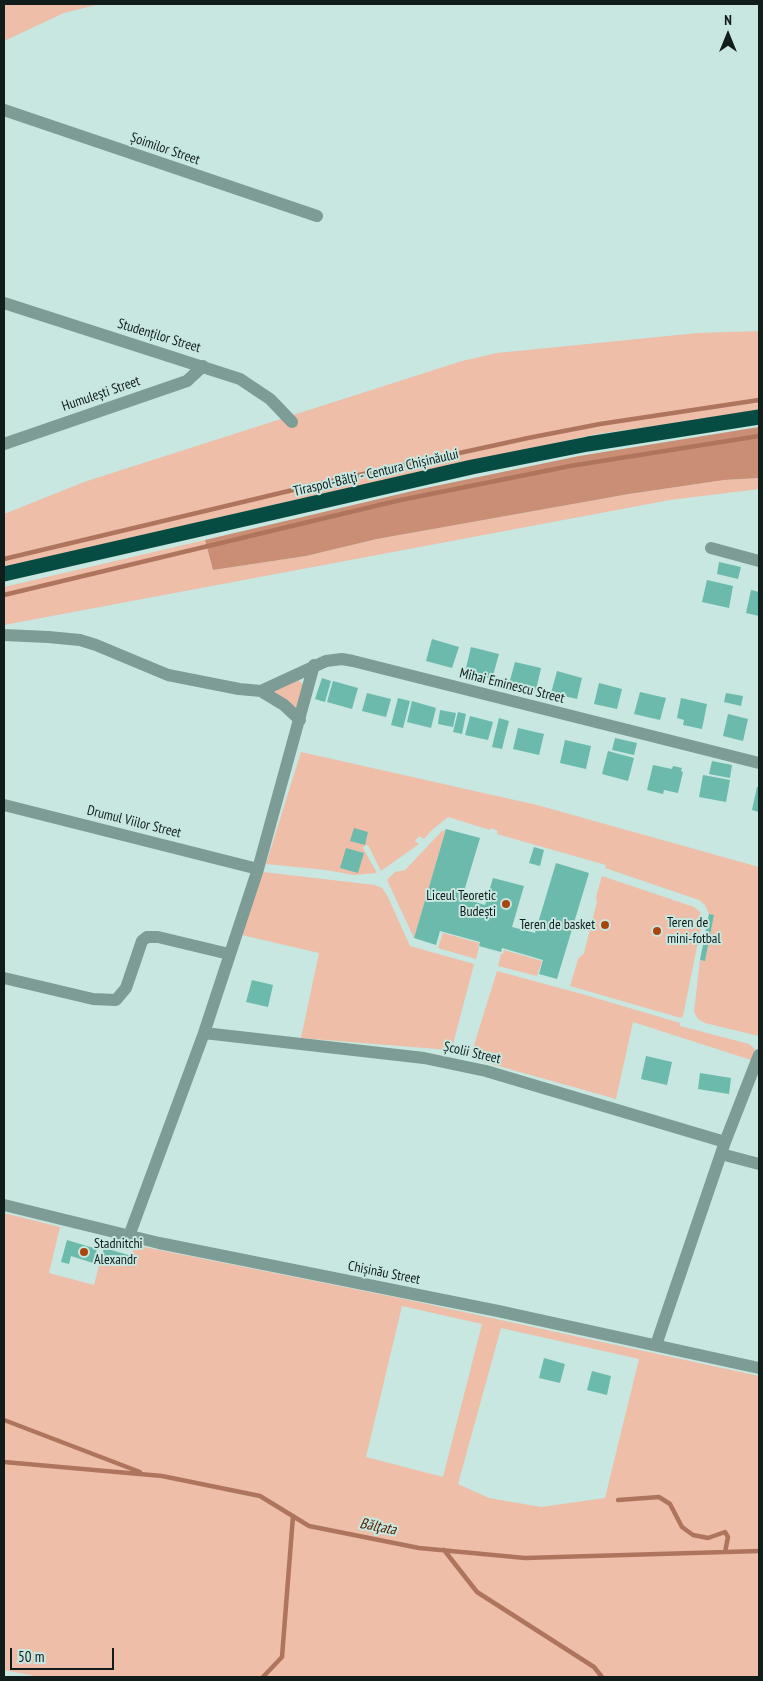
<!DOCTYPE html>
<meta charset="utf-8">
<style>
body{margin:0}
#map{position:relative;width:763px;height:1681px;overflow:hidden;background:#c7e7e0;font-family:"PT Sans Narrow",sans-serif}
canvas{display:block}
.frame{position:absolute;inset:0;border:5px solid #111d1b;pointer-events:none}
.north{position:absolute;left:703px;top:10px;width:50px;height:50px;-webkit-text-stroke:4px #c7e7e0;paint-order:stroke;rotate:0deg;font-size:14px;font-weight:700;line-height:20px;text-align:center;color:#111d1b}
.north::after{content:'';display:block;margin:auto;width:18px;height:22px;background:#111d1b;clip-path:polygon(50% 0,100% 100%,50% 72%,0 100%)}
.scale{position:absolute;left:10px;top:1648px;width:104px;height:22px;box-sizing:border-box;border:2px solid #111d1b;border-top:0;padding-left:6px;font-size:15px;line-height:18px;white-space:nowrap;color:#111d1b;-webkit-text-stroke:4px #c7e7e0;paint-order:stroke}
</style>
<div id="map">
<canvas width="763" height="1681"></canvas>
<div class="frame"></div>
<div class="north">N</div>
<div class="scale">50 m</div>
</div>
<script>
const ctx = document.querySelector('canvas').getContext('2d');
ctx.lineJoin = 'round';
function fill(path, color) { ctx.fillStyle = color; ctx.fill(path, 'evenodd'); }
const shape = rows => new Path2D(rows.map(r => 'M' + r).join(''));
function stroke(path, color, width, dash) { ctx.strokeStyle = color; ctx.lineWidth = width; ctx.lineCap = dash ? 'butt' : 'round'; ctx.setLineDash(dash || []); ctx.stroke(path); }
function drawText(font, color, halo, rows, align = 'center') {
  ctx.font = font + ' "PT Sans Narrow",sans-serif'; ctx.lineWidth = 4; ctx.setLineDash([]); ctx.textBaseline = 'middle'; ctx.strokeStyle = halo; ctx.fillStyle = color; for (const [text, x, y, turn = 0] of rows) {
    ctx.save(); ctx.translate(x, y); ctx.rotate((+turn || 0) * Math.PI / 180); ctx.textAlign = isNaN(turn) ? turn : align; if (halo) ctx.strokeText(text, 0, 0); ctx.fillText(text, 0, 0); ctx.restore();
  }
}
fill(shape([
 [4,4,100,4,64,13,4,41],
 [759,331,759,412,597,434,290,501,4,568,4,514,84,482,462,361,497,353,698,333],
 [759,478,759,489,670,500,4,625,4,587,205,540,213,570,306,556,377,539,629,494,724,480],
 [297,678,303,685,298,707,295,708,272,691],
 [301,752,537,805,759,867,759,1036,705,1023,698,1019,694,1012,700,960,705,961,714,915,709,914,705,905,699,900,605,868,606,865,497,834,498,831,491,828,490,830,448,817,431,831,424,839,419,836,415,841,419,844,381,871,368,845,364,846,363,848,377,873,354,875,326,870,266,864],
 [446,829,414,938,387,880,395,872,405,870,441,832],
 [263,872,375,885,382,888,387,895,410,946,474,964,451,1052,437,1049,301,1038,319,953,242,935],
 [602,876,694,907,700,912,702,922,683,1016,681,1018,570,986,578,959,584,953,597,902,596,897],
 [443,933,479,943,478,947,479,948,476,959,438,948],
 [504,950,542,961,537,976,498,966,501,954,503,954],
 [497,971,589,996,680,1023,680,1026,749,1044,755,1049,751,1060,633,1022,616,1099,470,1058],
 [4,1213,60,1227,49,1273,94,1285,101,1258,129,1266,134,1245,404,1299,759,1376,759,1677,40,1677,4,1670],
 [402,1306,482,1324,443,1477,366,1457],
 [501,1328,639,1359,605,1498,541,1507,489,1498,458,1484]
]), '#eebea9');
fill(shape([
 [759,427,759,478,724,480,629,494,377,539,306,556,213,570,205,540,421,489,579,456]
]), '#c98e74');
stroke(shape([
 [4,559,318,484,528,438,600,424,759,400],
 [4,595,396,501,570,466,759,436],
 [4,1420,140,1472],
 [4,1462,162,1476,260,1496,309,1526,419,1548,525,1558,759,1551],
 [618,1500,659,1497,670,1504,682,1527,693,1535,708,1538,725,1532,728,1537,725,1552],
 [444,1550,477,1592,594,1667,602,1677],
 [263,1677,282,1657,293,1516]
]), '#ae755c', 4.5);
fill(shape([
 [719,562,741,567,738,579,717,574],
 [707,580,733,586,729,608,702,602],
 [751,590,759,592,759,616,746,613],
 [432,639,459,647,452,668,426,661],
 [471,647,499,654,492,679,465,672],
 [515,662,541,668,536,690,509,684],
 [557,671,582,678,577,699,551,693],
 [322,678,331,681,325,702,315,699],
 [333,681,358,688,352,709,327,702],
 [599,683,622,689,617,709,594,704],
 [640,692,666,698,660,720,634,714],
 [367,693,391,699,386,717,362,711],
 [726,693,743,696,741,706,724,702],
 [398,698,410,701,403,728,391,725],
 [681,698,707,704,702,729,683,725,684,720,677,718],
 [412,701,436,708,431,728,407,722],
 [440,710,456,713,453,727,438,724],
 [458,712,466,714,462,734,453,732],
 [728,714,748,719,743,741,723,736],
 [470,716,493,722,488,740,465,735],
 [499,718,509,721,502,749,492,747],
 [518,728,544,734,539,755,513,749],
 [615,738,637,743,634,755,612,750],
 [565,740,591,746,586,769,560,763],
 [608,751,634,758,628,781,602,774],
 [712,761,732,765,730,778,709,774],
 [653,765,672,769,673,766,682,768,681,771,683,772,678,793,664,790,663,794,647,790],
 [703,775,730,780,726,802,699,797],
 [757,787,759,787,759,812,752,810],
 [354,828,368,832,365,845,350,841],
 [446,829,480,838,462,898,485,905,493,878,524,886,512,927,535,933,556,863,589,873,557,979,539,974,543,960,502,948,501,952,479,946,480,942,440,931,436,945,414,938],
 [534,847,544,850,540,866,529,863],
 [346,848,364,853,358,873,340,868],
 [709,914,714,915,705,961,700,960],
 [252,980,273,985,268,1007,246,1002],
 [646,1056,672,1062,667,1085,641,1079],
 [700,1073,731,1078,729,1094,698,1089],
 [67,1240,97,1249,93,1263,71,1256,69,1264,61,1262],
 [104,1248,132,1256,129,1266,101,1258],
 [544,1358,565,1364,560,1383,539,1378],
 [592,1371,611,1376,607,1395,587,1390]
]), '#6bbaac');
stroke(shape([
 [4,110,317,216],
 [4,303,240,379,270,399,292,422],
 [4,444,187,381,203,366],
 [711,548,759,561],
 [4,635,48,637,80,640,96,645,168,675,239,689,261,691,326,661,342,659,353,661,759,763],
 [261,691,284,705,300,720],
 [4,805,258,869],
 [4,978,93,999,116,1000,126,988,142,941,147,937,158,937,229,954],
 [204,1033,424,1058,486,1071,725,1142],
 [721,1154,759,1164],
 [4,1205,159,1243,498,1311,759,1368],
 [129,1236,204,1033,258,869,314,665],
 [656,1345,725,1142,759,1055]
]), '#7c9c95', 12);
stroke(shape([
 [4,574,472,467,588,444,759,417]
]), '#074c43', 15);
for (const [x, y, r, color] of [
 [506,904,5,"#a9460e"],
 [605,925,5,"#a9460e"],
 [657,931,5,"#a9460e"],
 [84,1252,5,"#a9460e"]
]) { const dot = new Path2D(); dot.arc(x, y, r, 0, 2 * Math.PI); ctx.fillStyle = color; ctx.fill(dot); stroke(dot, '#c7e7e0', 2); }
drawText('14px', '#111d1b', '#c7e7e0', [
 ["Șoimilor Street",165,149,19],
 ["Studenților Street",159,336,17],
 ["Humulești Street",101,394,-19],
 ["Tiraspol-Bălţi - Centura Chișinăului",376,473,-13],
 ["Mihai Eminescu Street",512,686,14],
 ["Drumul Viilor Street",134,822,14],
 ["Școlii Street",472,1053,13],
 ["Chișinău Street",384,1273,11]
]);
drawText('14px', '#111d1b', '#c7e7e0', [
 ["Liceul Teoretic",496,896],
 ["Budești",496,912],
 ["Teren de",667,923,"left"],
 ["mini-fotbal",667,939,"left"],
 ["Teren de basket",595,925],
 ["Stadnitchi",94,1244,"left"],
 ["Alexandr",94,1260,"left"]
], 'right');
drawText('italic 15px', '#592205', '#c7e7e0', [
 ["Bălţata",378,1527,11]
]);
</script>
